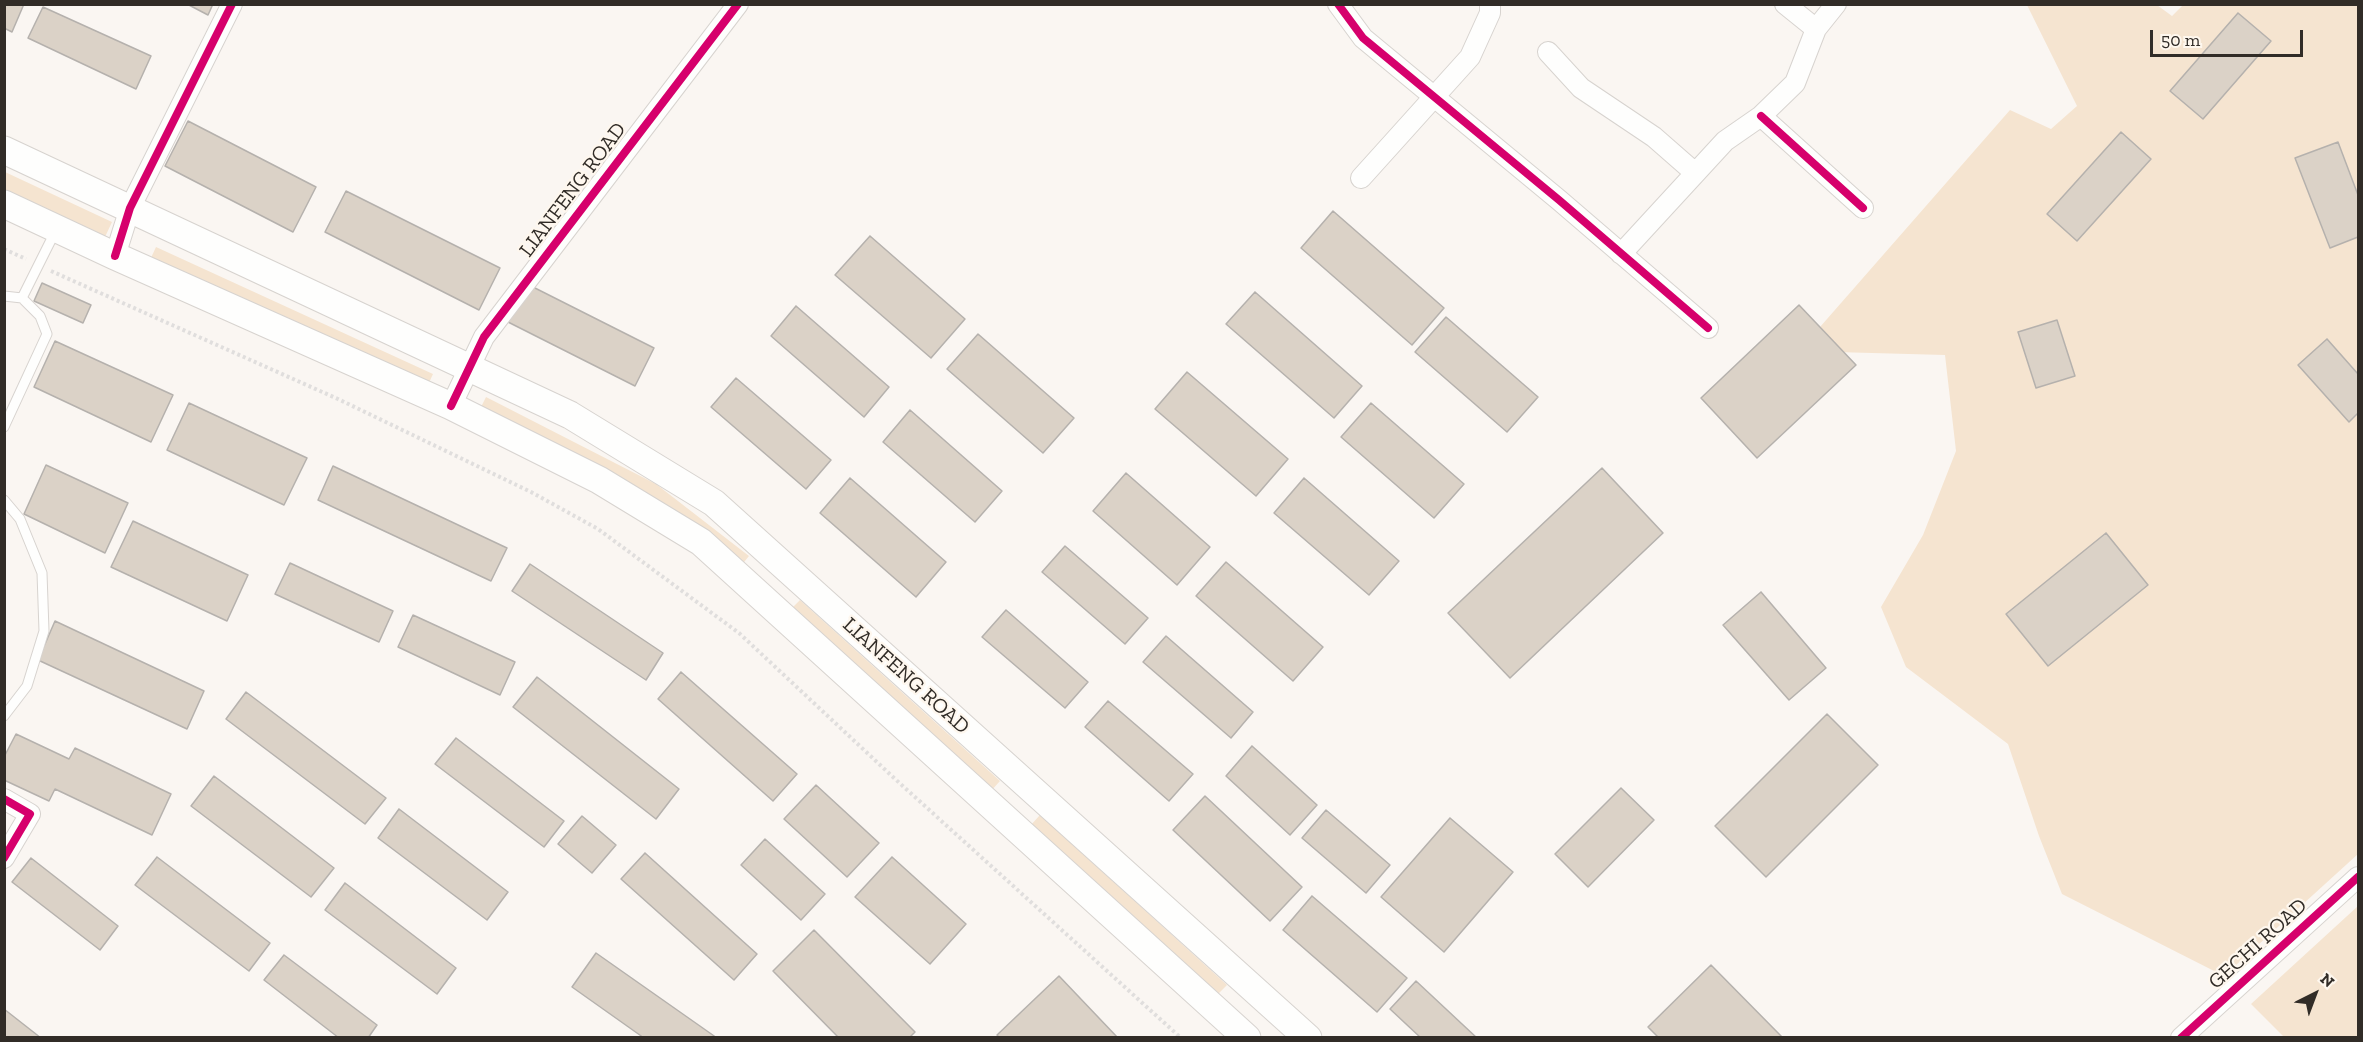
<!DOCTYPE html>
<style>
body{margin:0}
#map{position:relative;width:2363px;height:1042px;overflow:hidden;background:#faf6f2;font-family:"Zilla Slab",serif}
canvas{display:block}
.frame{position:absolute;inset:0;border:6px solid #312c27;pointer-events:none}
.north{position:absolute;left:2285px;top:964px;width:60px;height:60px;-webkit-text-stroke:4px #fef7ee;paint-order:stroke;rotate:42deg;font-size:16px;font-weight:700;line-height:24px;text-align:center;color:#312c27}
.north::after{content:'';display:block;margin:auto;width:21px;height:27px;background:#312c27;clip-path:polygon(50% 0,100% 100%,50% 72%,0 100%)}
.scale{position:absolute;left:2150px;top:30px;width:153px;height:27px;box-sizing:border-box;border:3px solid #312c27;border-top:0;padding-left:8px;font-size:18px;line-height:21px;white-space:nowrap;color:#312c27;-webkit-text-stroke:4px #fef7ee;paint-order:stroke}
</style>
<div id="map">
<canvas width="2363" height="1042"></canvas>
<div class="frame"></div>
<div class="north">N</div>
<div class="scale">50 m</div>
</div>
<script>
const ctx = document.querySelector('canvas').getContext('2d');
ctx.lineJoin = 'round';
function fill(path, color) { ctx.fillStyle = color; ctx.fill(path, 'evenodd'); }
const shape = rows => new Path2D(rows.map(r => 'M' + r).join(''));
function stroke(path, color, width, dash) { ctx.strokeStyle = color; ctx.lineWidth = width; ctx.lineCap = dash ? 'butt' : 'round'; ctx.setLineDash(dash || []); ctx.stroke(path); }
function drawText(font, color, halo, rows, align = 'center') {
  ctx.font = font + ' "Zilla Slab",serif'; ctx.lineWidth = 4.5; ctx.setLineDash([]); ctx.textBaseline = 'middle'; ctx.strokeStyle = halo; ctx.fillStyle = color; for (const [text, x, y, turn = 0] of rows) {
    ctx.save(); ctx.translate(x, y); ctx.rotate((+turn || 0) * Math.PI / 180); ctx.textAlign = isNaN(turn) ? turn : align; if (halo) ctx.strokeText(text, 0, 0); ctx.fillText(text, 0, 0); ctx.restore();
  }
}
fill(shape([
 [2027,5,2157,5,2172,16,2183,5,2358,5,2358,854,2224,976,2062,894,2039,836,2008,744,1906,667,1881,607,1923,535,1956,451,1945,355,1799,351,2010,110,2051,129,2077,106],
 [5,172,112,222,105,237,5,190],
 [156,247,433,374,427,387,150,260],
 [486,397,656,484,749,556,740,567,479,411],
 [800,600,1000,781,990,792,789,611],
 [1040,815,1227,985,1217,995,1030,826],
 [2358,906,2358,1037,2284,1037,2251,1004]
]), '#f5e4d0');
const building = shape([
 [4,4,24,4,12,32,4,28,4,4],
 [187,4,213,4,208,15,187,4],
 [43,7,151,56,136,89,28,38,43,7],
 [2238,13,2271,41,2203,119,2170,91,2238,13],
 [188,121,316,187,293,232,165,166,188,121],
 [2121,132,2151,159,2077,241,2047,214,2121,132],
 [2338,142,2358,195,2358,237,2330,248,2295,158,2338,142],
 [346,191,500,268,479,310,325,232,346,191],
 [1333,211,1444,308,1412,345,1301,248,1333,211],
 [870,236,965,319,931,358,835,275,870,236],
 [42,283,91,305,83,323,34,301,42,283],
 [527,284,654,348,635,386,508,322,527,284],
 [1255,292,1362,386,1334,418,1226,324,1255,292],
 [1799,305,1856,365,1757,458,1701,398,1799,305],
 [796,306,889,387,864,417,771,336,796,306],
 [1446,317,1538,397,1507,432,1415,352,1446,317],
 [2057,320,2075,376,2036,388,2018,332,2057,320],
 [978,334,1074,418,1043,453,947,369,978,334],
 [2327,339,2358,374,2358,413,2349,422,2298,365,2327,339],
 [55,341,173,395,151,442,34,387,55,341],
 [1187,372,1288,459,1256,496,1155,409,1187,372],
 [736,378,831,460,806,489,711,407,736,378],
 [189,403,307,458,284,505,167,450,189,403],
 [1371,403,1464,484,1434,518,1341,437,1371,403],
 [910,410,1002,491,975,522,883,442,910,410],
 [46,465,128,503,105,553,24,514,46,465],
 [333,466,507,548,491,581,318,500,333,466],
 [1602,468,1663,533,1510,678,1448,613,1602,468],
 [1126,473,1210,547,1177,585,1093,511,1126,473],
 [850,478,946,562,916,597,820,513,850,478],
 [1304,478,1399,561,1369,595,1274,513,1304,478],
 [133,521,248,575,227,621,111,567,133,521],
 [2106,533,2148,585,2048,666,2006,614,2106,533],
 [1065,546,1148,618,1125,644,1042,572,1065,546],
 [1226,562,1323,647,1293,681,1196,596,1226,562],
 [290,563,393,611,379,642,275,594,290,563],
 [530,564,663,653,646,680,512,591,530,564],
 [1761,592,1826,668,1789,700,1723,625,1761,592],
 [1006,610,1088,682,1065,708,982,637,1006,610],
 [413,615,515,662,500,695,398,647,413,615],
 [55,621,204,691,187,729,38,660,55,621],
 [1166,636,1253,712,1231,738,1143,662,1166,636],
 [681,672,797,774,773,801,658,699,681,672],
 [537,677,679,789,656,819,513,707,537,677],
 [246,692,386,798,365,824,226,719,246,692],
 [1108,701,1193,774,1169,801,1085,727,1108,701],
 [1827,714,1878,765,1766,877,1715,826,1827,714],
 [16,734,69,759,75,748,171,794,152,835,55,789,49,801,4,780,4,757,16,734],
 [456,738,564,821,544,847,435,764,456,738],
 [1252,746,1317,805,1290,835,1226,776,1252,746],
 [214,776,334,868,311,897,191,806,214,776],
 [816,785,879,843,847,877,784,819,816,785],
 [1621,788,1654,820,1588,887,1555,854,1621,788],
 [1205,796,1302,887,1270,921,1173,830,1205,796],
 [399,809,508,892,487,920,378,838,399,809],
 [1326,810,1390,865,1366,893,1302,838,1326,810],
 [582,816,616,845,592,873,558,844,582,816],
 [1450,818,1513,872,1444,952,1381,897,1450,818],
 [765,839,825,894,801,920,741,865,765,839],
 [645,853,757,954,734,980,621,879,645,853],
 [157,857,270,943,249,971,135,885,157,857],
 [892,857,966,924,930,964,855,897,892,857],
 [31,858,118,926,100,950,12,882,31,858],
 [345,883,456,968,437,994,325,910,345,883],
 [1312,896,1407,978,1377,1012,1283,930,1312,896],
 [814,930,915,1032,909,1038,839,1038,773,971,814,930],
 [596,953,717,1038,644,1038,572,987,596,953],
 [284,955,377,1025,368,1038,339,1038,264,980,284,955],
 [1711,965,1783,1038,1659,1038,1648,1027,1711,965],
 [1059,976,1118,1038,1000,1038,997,1035,1059,976],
 [1416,981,1477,1038,1421,1038,1390,1009,1416,981],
 [4,1009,41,1038,4,1038,4,1009]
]);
fill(building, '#dbd2c7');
stroke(building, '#b5b1ad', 1.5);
const service = shape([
 [4,296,22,298,40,316,47,334,4,427],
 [22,298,56,230],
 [4,500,20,519,42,573,44,631,27,686,4,716]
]);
const minor = shape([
 [1338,4,1363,38,1559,200,1708,328],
 [1785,4,1816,29],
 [1548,52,1581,88,1654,137,1694,172],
 [1761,116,1863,208],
 [1361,178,1470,57,1490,13,1490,4],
 [1621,254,1725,141,1761,116,1795,83,1816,29,1836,4],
 [115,256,130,208,232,4],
 [451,406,484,337,738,4],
 [4,799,30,814,4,858],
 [2181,1038,2358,877]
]);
const secondary = shape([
 [4,150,570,415,714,503,1308,1038],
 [4,204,115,256,451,406,599,480,701,542,1247,1038]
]);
stroke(service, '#d7d3cf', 11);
stroke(minor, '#d7d3cf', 22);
stroke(secondary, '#d7d3cf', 29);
stroke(shape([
 [4,249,26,259],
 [51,271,338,399,531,492,598,529,739,633,894,778,1181,1038]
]), '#e0dedd', 4, [3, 3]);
stroke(service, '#fefefd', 9);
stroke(minor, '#fefefd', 20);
stroke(secondary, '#fefefd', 27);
stroke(shape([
 [1338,4,1363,38,1559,200,1708,328],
 [1761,116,1863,208],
 [115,256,130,208,232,4],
 [451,406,484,337,738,4],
 [4,799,30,814,4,858],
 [2181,1038,2358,877]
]), '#d6006c', 8);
drawText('21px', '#312c27', '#fef7ee', [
 ["LIANFENG ROAD",573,190,-53],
 ["LIANFENG ROAD",906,676,42],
 ["GECHI ROAD",2258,944,-42]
]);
</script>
